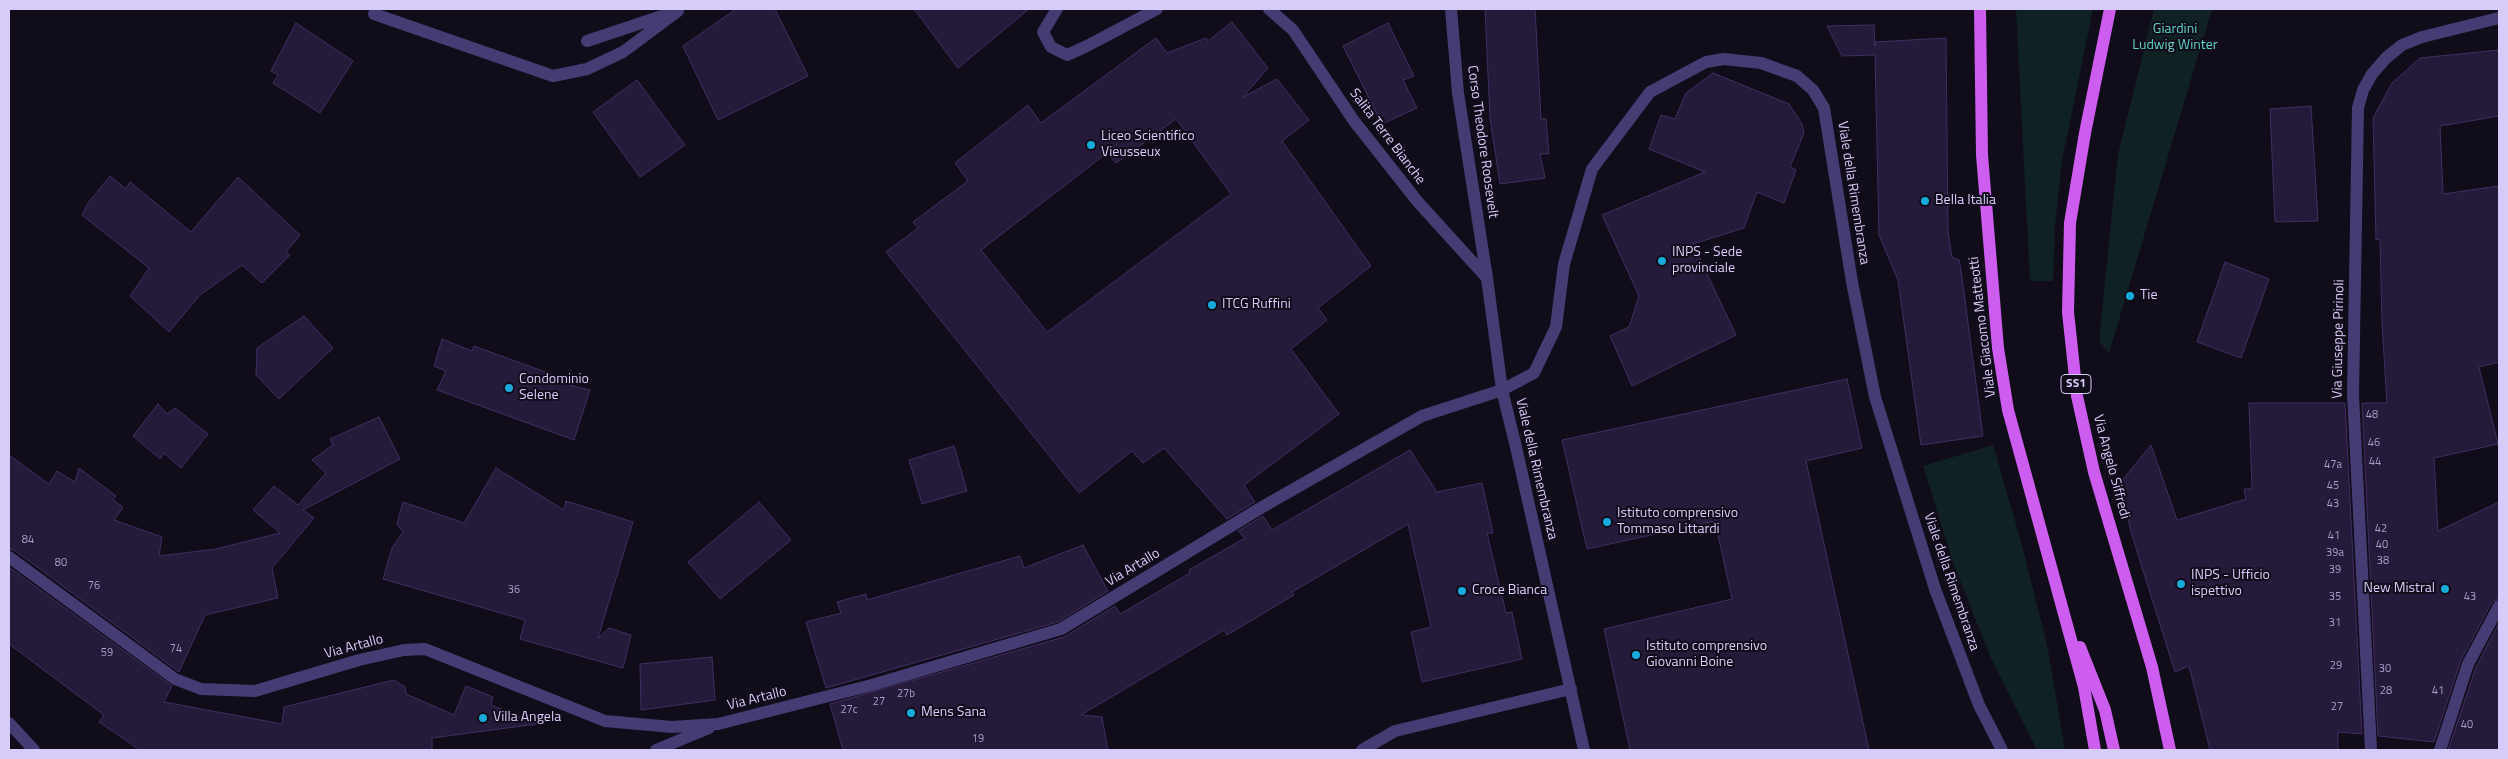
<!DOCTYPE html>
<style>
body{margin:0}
#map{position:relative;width:2508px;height:759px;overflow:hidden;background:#110c1a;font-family:"Titillium Web",sans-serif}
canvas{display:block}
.frame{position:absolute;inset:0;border:10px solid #d7cbfa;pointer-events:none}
</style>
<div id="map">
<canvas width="2508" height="759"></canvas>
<div class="frame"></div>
</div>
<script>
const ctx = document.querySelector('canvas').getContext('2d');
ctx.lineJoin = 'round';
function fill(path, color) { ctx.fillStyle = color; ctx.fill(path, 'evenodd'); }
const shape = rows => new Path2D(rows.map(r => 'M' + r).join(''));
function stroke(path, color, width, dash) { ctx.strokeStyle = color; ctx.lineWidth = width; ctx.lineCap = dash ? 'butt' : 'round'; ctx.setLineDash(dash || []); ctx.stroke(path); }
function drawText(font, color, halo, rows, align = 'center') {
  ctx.font = font + ' "Titillium Web",sans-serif'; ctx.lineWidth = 4; ctx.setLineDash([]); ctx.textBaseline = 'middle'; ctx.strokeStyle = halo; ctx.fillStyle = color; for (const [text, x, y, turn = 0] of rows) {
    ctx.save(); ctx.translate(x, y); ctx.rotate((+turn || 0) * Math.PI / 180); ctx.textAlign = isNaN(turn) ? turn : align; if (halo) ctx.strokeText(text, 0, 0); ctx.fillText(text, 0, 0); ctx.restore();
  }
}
fill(shape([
 [2016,9,2093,9,2062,161,2055,225,2053,281,2030,281],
 [2154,9,2212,9,2109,353,2099,341,2118,154],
 [1993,445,2022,545,2047,644,2065,750,2037,750,1990,656,1954,565,1923,466]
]), '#102123');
const building = shape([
 [736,9,775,9,808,76,718,120,683,46,736,9],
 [914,9,1029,9,958,68,914,9],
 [1485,9,1535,9,1541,119,1546,119,1549,154,1540,154,1545,178,1500,184,1490,118,1485,9],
 [1232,22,1268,68,1243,97,1277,79,1309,120,1282,141,1371,266,1318,308,1327,320,1291,349,1339,414,1244,485,1255,502,1227,519,1164,448,1143,463,1132,451,1079,493,886,252,918,228,913,222,968,181,955,163,1028,105,1041,123,1156,38,1167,53,1206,38,1208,41,1232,22],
 [1176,119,1231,194,1047,332,981,250,1107,153,1116,163,1176,119],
 [296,23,353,61,320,113,273,83,278,75,271,71,296,23],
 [1388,23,1414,76,1403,80,1417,108,1382,124,1343,46,1388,23],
 [1874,25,1875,46,1875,42,1946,38,1948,232,1952,257,1959,260,1961,270,1983,436,1921,445,1898,280,1879,235,1875,55,1842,56,1827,26,1874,25],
 [2499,50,2499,116,2440,126,2443,194,2499,186,2499,362,2479,367,2498,444,2434,458,2438,531,2499,502,2499,598,2492,602,2461,660,2434,742,2378,736,2362,403,2387,403,2382,323,2380,239,2376,240,2373,118,2392,83,2420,58,2499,50],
 [1713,73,1789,104,1802,124,1804,133,1790,167,1796,170,1784,203,1757,192,1744,228,1693,244,1736,335,1632,386,1610,336,1629,327,1639,296,1602,215,1705,172,1649,149,1661,115,1675,119,1686,93,1713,73],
 [637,80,685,145,640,177,593,112,637,80],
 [2311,106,2318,221,2275,222,2270,109,2311,106],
 [110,176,126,189,130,182,191,232,238,177,300,235,286,252,290,255,262,283,242,265,200,295,169,332,130,296,149,268,82,215,88,203,110,176],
 [2225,262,2269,279,2241,358,2197,342,2225,262],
 [304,316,333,348,279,399,256,375,257,348,304,316],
 [442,339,472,351,474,346,570,381,569,385,590,390,574,440,437,390,446,371,434,366,442,339],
 [1847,379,1862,448,1806,461,1869,750,1630,750,1604,629,1732,599,1715,521,1587,549,1562,440,1847,379],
 [2249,403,2345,403,2362,734,2338,732,2338,750,2210,750,2189,666,2175,672,2131,532,2120,483,2151,445,2177,520,2246,499,2244,489,2252,489,2249,403],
 [158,404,167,414,175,408,208,434,181,468,164,453,160,459,133,436,158,404],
 [379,417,400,459,303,510,314,518,272,568,278,598,205,615,179,672,14,550,9,549,9,455,49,484,57,471,75,482,79,468,116,496,113,500,123,507,114,520,162,537,159,556,216,549,280,533,253,510,274,486,298,505,326,473,312,460,333,445,330,439,379,417],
 [954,446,967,491,922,504,909,460,954,446],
 [1410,450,1437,492,1482,483,1493,533,1487,533,1506,613,1512,612,1522,659,1422,682,1411,632,1431,627,1408,524,1292,592,1294,595,1227,635,1224,630,1081,715,1102,717,1108,750,843,750,830,704,1064,637,1115,606,1120,614,1190,573,1189,570,1245,538,1238,531,1263,516,1272,530,1410,450],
 [496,468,564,510,566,501,633,522,598,638,609,628,631,635,623,668,520,639,525,620,383,579,392,548,403,532,397,524,403,502,464,523,496,468],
 [759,502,791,540,720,599,688,562,759,502],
 [1083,545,1108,591,1058,622,826,688,806,622,841,613,837,602,866,594,867,600,1020,556,1024,568,1083,545],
 [9,567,172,686,164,702,282,724,284,707,394,680,405,687,406,694,454,715,466,686,493,697,491,705,537,724,432,738,432,750,140,750,99,722,104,715,9,644,9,567],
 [2499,623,2499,750,2448,750,2476,667,2499,623],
 [712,657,715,700,641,710,640,664,712,657]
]);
fill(building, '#251a39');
stroke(building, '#402f62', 1);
stroke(shape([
 [1057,9,1043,32,1051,47,1067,55,1085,47,1157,9],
 [1269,9,1293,30,1354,121,1418,202,1487,278],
 [1451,9,1458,93,1487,278,1502,390,1516,447,1584,750],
 [374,14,553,76,587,69,623,52,678,11],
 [587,41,668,14],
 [9,557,175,679,201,689,255,691,359,660,404,650,425,649,605,721,672,727,718,724,872,685,1061,629,1264,506,1422,416,1502,390,1534,373,1556,327,1564,264,1592,169,1650,92,1706,62,1724,59,1761,63,1797,76,1813,90,1824,108,1852,282,1875,397,1935,589,1979,705,2002,750],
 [9,723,34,750],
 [656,750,709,728],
 [1362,750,1395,731,1571,689],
 [2371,750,2353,395,2358,108,2363,90,2372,74,2386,58,2402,45,2422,37,2499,18],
 [2440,750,2468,664,2499,606]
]), '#463c74', 12);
stroke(shape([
 [1980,9,1982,155,1998,348,2008,410,2084,687,2095,750],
 [2110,9,2085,133,2070,223,2068,312,2077,396,2094,472,2152,667,2170,750],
 [2080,647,2105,710,2114,750]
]), '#cd5dee', 12);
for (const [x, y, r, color] of [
 [1091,145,5,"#16abda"],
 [1925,201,5,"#16abda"],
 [1662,261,5,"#16abda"],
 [2130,296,5,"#16abda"],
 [1212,305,5,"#16abda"],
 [509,388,5,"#16abda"],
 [1607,522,5,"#16abda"],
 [2181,584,5,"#16abda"],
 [2445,589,5,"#16abda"],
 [1462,591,5,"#16abda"],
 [1636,655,5,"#16abda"],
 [911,713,5,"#16abda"],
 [483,718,5,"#16abda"]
]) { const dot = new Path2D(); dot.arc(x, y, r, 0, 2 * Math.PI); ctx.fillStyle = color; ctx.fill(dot); stroke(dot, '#110c1a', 2); }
drawText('11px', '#aa9fca', null, [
 ["48",2372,415],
 ["46",2374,443],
 ["44",2375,462],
 ["47a",2333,465],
 ["45",2333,486],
 ["43",2333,504],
 ["42",2381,529],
 ["41",2334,536],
 ["84",28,540],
 ["40",2382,545],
 ["39a",2335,553],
 ["38",2383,561],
 ["80",61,563],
 ["39",2335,570],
 ["76",94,586],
 ["36",514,590],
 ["35",2335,597],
 ["43",2470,597],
 ["31",2335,623],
 ["74",176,649],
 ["59",107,653],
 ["29",2336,666],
 ["30",2385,669],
 ["28",2386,691],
 ["41",2438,691],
 ["27b",906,694],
 ["27",879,702],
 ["27",2337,707],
 ["27c",849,710],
 ["40",2467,725],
 ["19",978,739]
]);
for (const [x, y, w] of [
 [2076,384,30]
]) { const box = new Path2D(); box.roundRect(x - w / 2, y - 9.5, w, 19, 4); ctx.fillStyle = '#110c1a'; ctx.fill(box); stroke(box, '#d7cbfa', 1); }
drawText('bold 12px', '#d7cbfa', null, [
 ["SS1",2076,384]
]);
drawText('14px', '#60d1c4', '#110c1a', [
 ["Giardini",2175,30],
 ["Ludwig Winter",2175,46]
]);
drawText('14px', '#d7cbfa', '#110c1a', [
 ["Liceo Scientifico",1101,137],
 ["Vieusseux",1101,153],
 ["Bella Italia",1935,201],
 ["INPS - Sede",1672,253],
 ["provinciale",1672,269],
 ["Tie",2140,296],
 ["ITCG Ruffini",1222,305],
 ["Condominio",519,380],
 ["Selene",519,396],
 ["Istituto comprensivo",1617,514],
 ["Tommaso Littardi",1617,530],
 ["INPS - Ufficio",2191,576],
 ["ispettivo",2191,592],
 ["New Mistral",2435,589,"right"],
 ["Croce Bianca",1472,591],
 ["Istituto comprensivo",1646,647],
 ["Giovanni Boine",1646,663],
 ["Mens Sana",921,713],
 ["Villa Angela",493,718]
], 'left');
drawText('14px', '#d7cbfa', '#110c1a', [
 ["Salita Terre Bianche",1387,137,53],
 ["Corso Theodore Roosevelt",1482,142,82],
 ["Viale della Rimembranza",1853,193,81],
 ["Viale Giacomo Matteotti",1983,327,-97],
 ["Via Giuseppe Pirinoli",2339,339,-89],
 ["Via Angelo Siffredi",2111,467,75],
 ["Viale della Rimembranza",1536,469,77],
 ["Via Artallo",1133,568,-31],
 ["Viale della Rimembranza",1951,582,71],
 ["Via Artallo",354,647,-15],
 ["Via Artallo",757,699,-14]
]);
</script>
